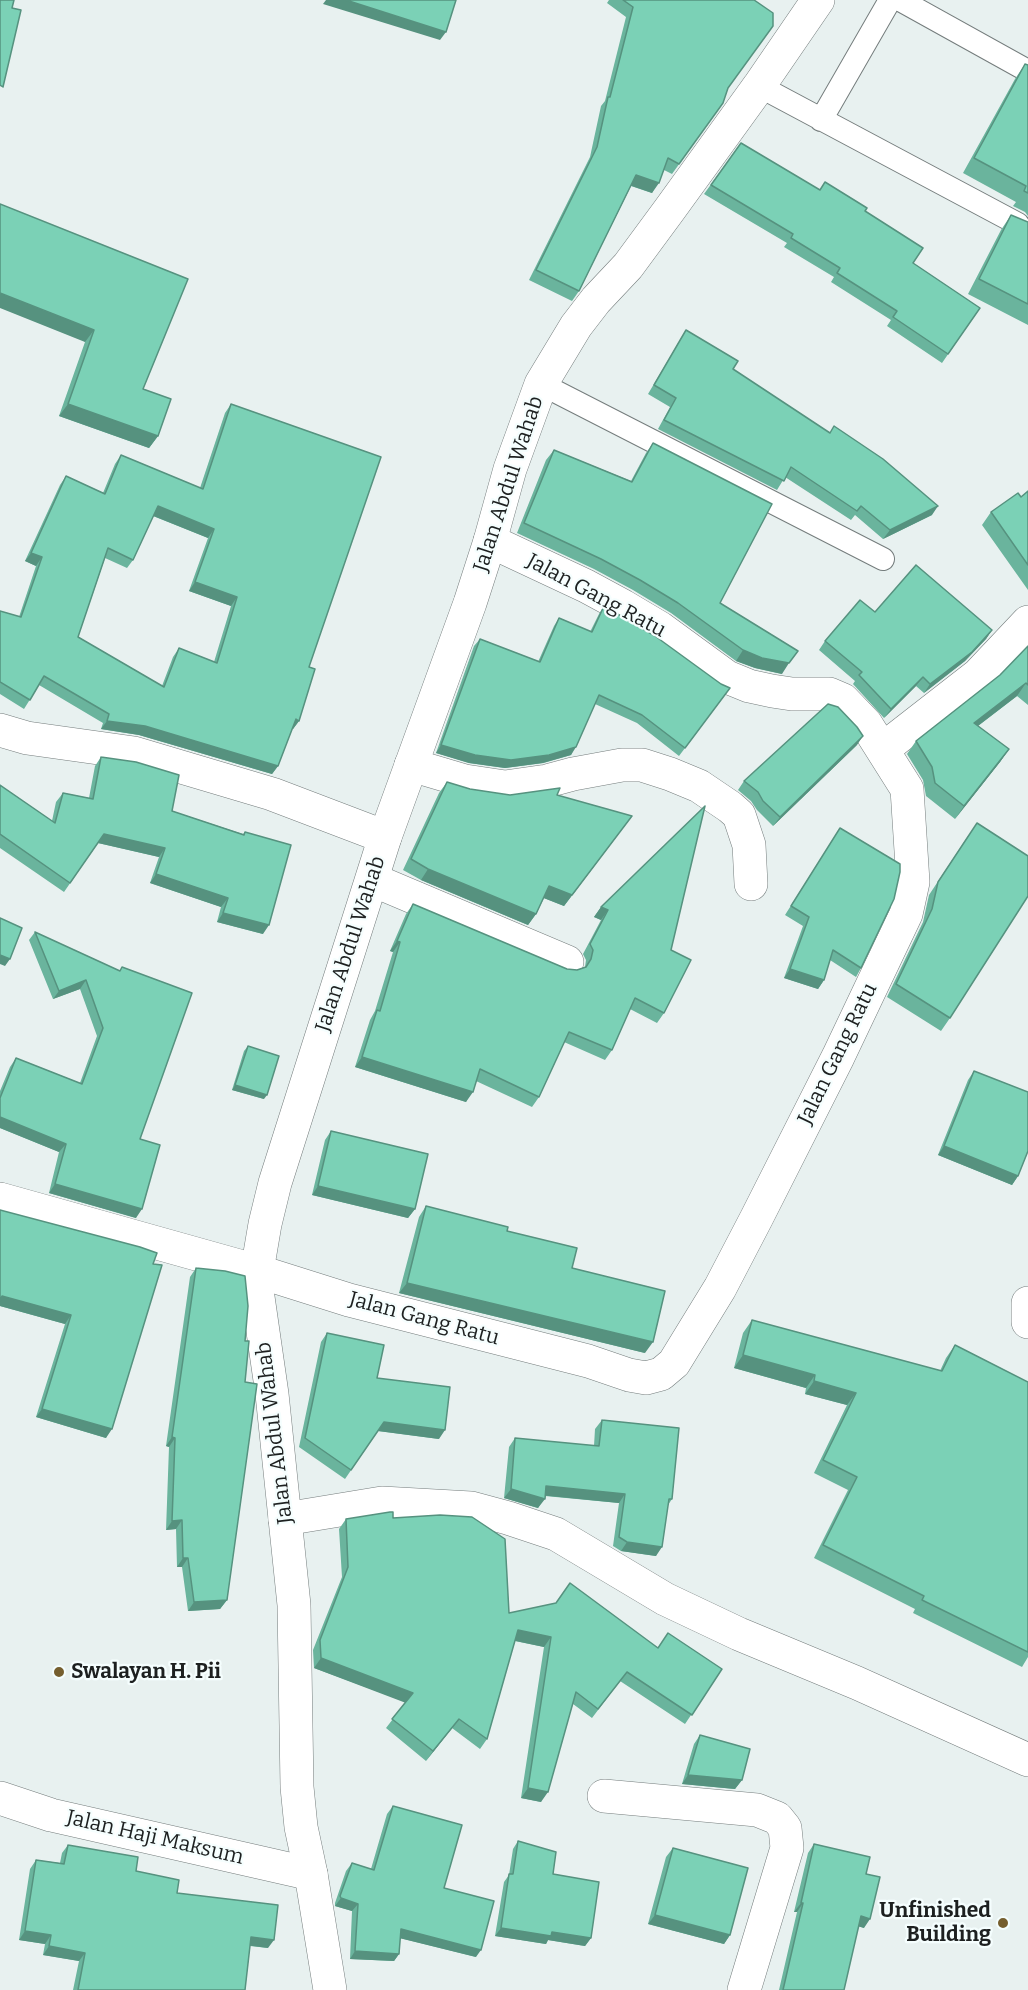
<!DOCTYPE html>
<style>
body{margin:0}
canvas{display:block;background:#e8f1f0}
</style>
<canvas width="1028" height="1990"></canvas>
<script>
const ctx = document.querySelector('canvas').getContext('2d');
ctx.lineJoin = 'round';
const shape = rows => new Path2D(rows.map(r => 'M' + r).join(''));
function stroke(path, color, width, dash) { ctx.strokeStyle = color; ctx.lineWidth = width; ctx.lineCap = dash ? 'butt' : 'round'; ctx.setLineDash(dash || []); ctx.stroke(path); }
function fill(path, color) { ctx.fillStyle = color; ctx.fill(path, 'evenodd'); }
function drawText(font, color, halo, rows, align = 'center') {
  ctx.font = font + ' Bitter,serif'; ctx.lineWidth = 4.5; ctx.setLineDash([]); ctx.textBaseline = 'middle'; ctx.strokeStyle = halo; ctx.fillStyle = color; for (const [text, x, y, turn = 0] of rows) {
    ctx.save(); ctx.translate(x, y); ctx.rotate((+turn || 0) * Math.PI / 180); ctx.textAlign = isNaN(turn) ? turn : align; if (halo) ctx.strokeText(text, 0, 0); ctx.fillText(text, 0, 0); ctx.restore();
  }
}
const service = shape([
 [900,0,1028,71],
 [759,86,1018,224],
 [821,120,890,0],
 [541,384,883,559]
]);
const minor = shape([
 [0,730,27,738,134,753,272,794,385,837],
 [883,749,978,675,1028,622],
 [411,765,465,781,505,787,547,781,573,774,622,765,642,765,670,774,699,786,730,807,739,815,749,845,751,884],
 [373,880,567,962],
 [0,1199,257,1271,349,1300,588,1361,629,1375,646,1378,661,1374,674,1363,720,1288,756,1219,838,1057,906,914,913,882,907,789,866,724,843,700,829,694,792,694,772,691,749,686,727,677,660,628,623,606,586,586,490,541],
 [1028,1303,1028,1322],
 [285,1519,382,1503,471,1508,508,1518,556,1534,665,1599,739,1634,857,1683,1028,1760],
 [604,1796,757,1810,777,1818,785,1828,787,1848,744,1990],
 [0,1798,51,1815,311,1874]
]);
const tertiary = shape([
 [330,1990,311,1874,301,1827,297,1787,294,1605,272,1394,257,1290,257,1271,265,1224,275,1183,385,837,470,603,490,541,510,469,541,384,576,326,596,300,628,266,670,209,759,86,818,0]
]);
stroke(service, '#757d7d', 24);
stroke(minor, '#757d7d', 34);
stroke(tertiary, '#757d7d', 34);
stroke(service, '#fff', 22);
stroke(minor, '#fff', 33);
stroke(tertiary, '#fff', 33);
fill(shape([
 [609,0,754,0,723,103,672,174,664,170,652,193,631,186,579,291,572,301,529,280,590,157,601,106,605,101,626,17,607,3],
 [1025,64,1028,65,1028,216,1025,212,1013,206,1016,202,963,173,1015,79],
 [741,143,820,190,825,182,865,211,913,263,980,308,942,363,887,326,891,320,831,282,834,277,784,247,787,243,704,194],
 [0,204,143,389,158,436,149,448,59,416,85,342],
 [1011,215,1028,222,1028,325,968,294,1001,230],
 [686,330,733,369,932,515,883,539,855,515,851,520,785,477,777,490,658,429,670,407,648,394],
 [231,404,309,667,299,721,293,729,292,729,278,766,272,774,139,735,101,729,103,723,39,685,24,709,0,694,0,611,19,617,36,566,25,561,60,485,66,476,103,493,115,464,121,455,200,488,225,413],
 [153,516,208,538,189,591,231,606,214,662,179,648,173,657,162,686,78,637,105,558,127,568,133,560],
 [653,443,720,603,782,674,755,668,736,661,671,613,633,590,594,569,517,533,546,460,554,450,631,481,646,453],
 [1028,491,1028,590,982,525,991,512,1021,497],
 [604,606,721,684,730,688,679,756,637,723,595,704,571,755,543,763,505,768,469,763,436,753,474,646,480,639,538,662,554,626,559,618,590,632,599,614],
 [875,612,992,630,986,639,965,661,924,693,916,686,884,718,853,684,855,681,819,650,825,641],
 [1028,646,1028,705,1017,696,978,726,1009,749,1000,762,955,819,926,796,923,780,907,754,916,741,1000,675],
 [857,745,773,826,757,810,751,801,738,790,744,781],
 [101,757,172,811,243,834,245,832,263,934,217,922,221,907,150,883,159,857,98,843,64,892,0,848,0,785,52,821,56,802,63,793,89,798,95,766],
 [447,782,470,789,632,816,564,906,544,898,536,914,528,925,421,880,403,870,439,793],
 [840,828,861,968,856,977,830,960,824,980,818,989,784,978,803,926,785,915],
 [968,836,950,1018,941,1031,887,997,923,922,929,895],
 [413,904,567,969,577,970,585,967,586,960,583,954,601,920,594,917,601,907,671,950,664,1013,657,1023,630,1009,612,1050,605,1060,564,1042,539,1097,532,1107,476,1081,466,1102,355,1067,370,1020,375,1011,393,952,390,951,406,914],
 [35,932,120,971,140,1139,136,1218,49,1193,59,1152,0,1128,0,1091,10,1067,16,1058,80,1083,97,1036,80,989,53,999,29,940],
 [248,1046,264,1099,232,1090,244,1051],
 [974,1071,1018,1176,1012,1185,938,1155,968,1080],
 [331,1131,415,1209,408,1218,312,1195,325,1140],
 [426,1206,507,1231,572,1268,645,1353,399,1293,419,1217],
 [153,1264,106,1438,36,1417,65,1324,0,1306],
 [196,1268,245,1341,227,1600,220,1609,188,1611,182,1567,177,1567,176,1529,166,1530,169,1447,166,1446,190,1277],
 [752,1320,940,1371,946,1358,955,1345,1028,1382,1028,1657,1022,1667,913,1613,915,1609,814,1558,848,1490,814,1473,847,1405,805,1394,806,1388,734,1368,743,1333],
 [327,1333,377,1378,439,1439,378,1431,345,1479,299,1447,321,1342],
 [602,1420,672,1499,668,1505,656,1556,621,1551,613,1546,619,1503,545,1496,538,1508,504,1498,509,1447,515,1438,594,1446,595,1429],
 [393,1518,509,1613,658,1648,722,1669,685,1724,620,1681,592,1718,573,1704,541,1802,521,1798,544,1647,515,1641,487,1739,480,1749,452,1728,426,1761,386,1728,406,1702,314,1668,313,1650,342,1577,339,1529,346,1519],
 [700,1735,742,1780,735,1789,682,1784,694,1744],
 [393,1806,444,1888,476,1957,400,1938,399,1954,394,1961,350,1959,352,1911,335,1906,335,1903,346,1871,352,1863,371,1869,387,1814],
 [518,1841,553,1874,591,1938,585,1946,548,1940,546,1944,495,1936,504,1882,509,1875,513,1849],
 [814,1844,866,1874,864,1928,858,1926,844,1990,779,1990,797,1912,794,1912,808,1853],
 [68,1845,136,1871,177,1893,268,1948,250,1946,245,1990,73,1990,79,1961,43,1955,45,1944,19,1940,30,1869,36,1860,60,1863,62,1853],
 [673,1848,730,1935,724,1944,648,1924,666,1857]
]), '#6ab49d');
fill(shape([
 [326,0,346,0,446,32,440,40,323,4],
 [636,175,659,183,652,193,629,185],
 [0,293,94,330,85,342,0,308],
 [68,404,158,436,149,448,59,416],
 [158,506,214,529,208,538,151,515],
 [938,506,932,515,883,539,890,530],
 [31,553,42,557,36,566,25,561],
 [195,582,237,597,231,606,189,591],
 [992,630,986,639,965,661,924,693,930,684],
 [743,650,789,663,782,674,755,668,736,661],
 [923,677,916,686,884,718,891,709],
 [1026,683,1017,696,966,735,974,723],
 [296,719,299,721,293,729,290,728],
 [107,721,145,726,278,766,272,774,139,735,101,729],
 [863,736,857,745,773,826,780,817],
 [441,745,576,747,571,755,543,763,505,768,469,763,436,753],
 [1009,749,1000,762,955,819,964,806],
 [632,816,564,906,541,897,549,886],
 [104,834,165,848,159,857,98,843],
 [428,869,536,914,528,925,421,880],
 [156,874,228,898,221,907,150,883],
 [601,907,608,910,601,920,594,917],
 [223,913,269,925,263,934,217,922],
 [397,941,400,942,393,952,390,951],
 [0,955,10,959,5,966,0,964],
 [790,969,824,980,818,989,784,978],
 [86,980,80,989,53,999,59,991],
 [362,1057,473,1092,466,1102,355,1067],
 [235,1085,267,1095,264,1099,232,1090],
 [0,1117,66,1144,59,1152,0,1128],
 [944,1146,1018,1176,1012,1185,938,1155],
 [55,1184,142,1209,136,1218,49,1193],
 [318,1186,415,1209,408,1218,312,1195],
 [407,1283,653,1342,645,1353,399,1293],
 [2,1296,71,1315,65,1324,0,1306,0,1299],
 [743,1355,815,1375,806,1388,734,1368],
 [814,1381,856,1393,847,1405,805,1394],
 [42,1409,112,1429,106,1438,36,1417],
 [384,1422,445,1430,439,1439,378,1431],
 [172,1437,175,1438,169,1447,166,1446],
 [546,1486,625,1494,619,1503,539,1495],
 [511,1489,545,1499,538,1508,504,1498],
 [182,1520,176,1529,166,1530,172,1521],
 [627,1542,662,1547,656,1556,621,1551],
 [183,1558,188,1558,182,1567,177,1567],
 [227,1600,220,1609,188,1611,194,1602],
 [518,1630,551,1637,544,1647,511,1640],
 [321,1658,413,1693,406,1703,314,1668],
 [459,1719,452,1728,426,1761,433,1751],
 [688,1775,742,1780,735,1789,682,1784],
 [528,1788,548,1792,541,1802,521,1798],
 [341,1898,358,1904,352,1911,335,1906],
 [801,1903,803,1903,797,1912,794,1912],
 [655,1915,730,1935,724,1944,648,1924],
 [861,1916,870,1919,864,1928,854,1925],
 [501,1928,552,1932,591,1938,585,1946,548,1940,546,1944,495,1936],
 [401,1929,481,1950,476,1957,395,1937],
 [25,1931,51,1935,45,1944,19,1940],
 [251,1937,274,1940,268,1948,245,1945],
 [49,1946,85,1953,79,1961,43,1955],
 [355,1951,399,1954,394,1961,350,1959]
]), '#56927f');
const building = shape([
 [0,0,14,0,12,8,21,10,3,87,0,85,0,0],
 [346,0,456,0,446,32,346,0],
 [623,0,754,0,773,13,773,26,728,88,723,103,679,164,668,158,659,183,636,175,579,291,536,270,597,147,608,97,610,97,633,7,623,0],
 [1025,64,1028,65,1028,193,1024,191,1026,186,974,158,1025,64],
 [741,143,820,190,825,182,867,208,865,211,923,248,913,263,980,308,948,354,893,317,897,311,837,273,840,268,791,238,793,234,711,185,741,143],
 [0,204,188,279,143,389,171,399,158,436,68,404,94,330,0,293,0,204],
 [1011,215,1028,222,1028,304,979,279,1011,215],
 [686,330,738,361,733,369,830,433,834,426,883,459,938,506,890,530,861,506,857,511,791,467,784,481,664,420,676,398,654,385,686,330],
 [231,404,381,457,309,667,315,669,299,721,296,719,278,766,145,726,107,721,109,714,44,676,30,700,0,682,0,611,21,617,42,557,31,553,66,476,105,494,121,455,203,489,231,404],
 [158,506,214,529,195,582,237,597,217,663,179,648,164,687,78,637,108,548,133,560,158,506],
 [653,443,772,504,720,603,798,651,789,663,762,658,743,650,678,603,640,580,601,559,524,523,554,450,632,482,653,443],
 [1028,491,1028,565,991,512,1018,493,1021,497,1028,491],
 [916,565,992,630,972,652,930,684,923,677,891,709,859,675,862,672,825,641,860,600,875,612,916,565],
 [604,606,655,636,721,684,730,688,685,748,642,715,599,695,576,747,549,755,511,760,475,755,441,745,480,639,540,662,559,618,592,632,604,606],
 [1028,646,1028,685,1026,683,974,723,1009,749,964,806,935,783,932,767,916,741,1000,675,1028,646],
 [828,704,838,707,857,727,863,736,780,817,763,801,758,792,744,781,828,704],
 [101,757,136,762,179,775,172,811,244,835,245,832,291,845,269,925,223,913,228,898,156,874,165,848,104,834,70,883,0,834,0,785,55,823,63,793,93,799,101,757],
 [447,782,470,789,510,795,560,788,557,795,632,816,572,895,549,886,536,914,428,869,411,859,447,782],
 [705,806,671,950,691,960,664,1013,635,998,612,1050,569,1032,539,1097,480,1069,473,1092,362,1057,377,1010,380,1011,400,942,397,941,413,904,567,969,577,970,586,967,591,959,593,950,590,944,608,910,601,907,705,806],
 [977,823,1028,856,1028,896,950,1018,896,984,932,909,938,882,977,823],
 [840,828,900,864,900,872,894,899,861,968,833,950,824,980,790,969,809,917,791,906,840,828],
 [0,918,22,928,10,959,0,955,0,918],
 [35,932,120,971,122,967,192,993,140,1139,160,1145,142,1209,55,1184,66,1144,0,1117,0,1098,16,1058,82,1084,103,1028,86,980,59,991,35,932],
 [248,1046,279,1056,267,1095,235,1085,248,1046],
 [974,1071,1028,1092,1028,1151,1018,1176,944,1146,974,1071],
 [331,1131,428,1154,415,1209,318,1186,331,1131],
 [426,1206,508,1227,507,1231,577,1248,572,1268,665,1291,653,1342,407,1283,426,1206],
 [0,1210,140,1247,157,1253,153,1264,162,1265,112,1429,42,1409,71,1315,2,1296,0,1301,0,1210],
 [196,1268,225,1271,245,1276,248,1306,245,1341,249,1341,245,1382,257,1384,227,1600,194,1602,188,1558,183,1558,182,1520,172,1521,175,1438,172,1437,196,1268],
 [752,1320,942,1371,955,1345,1028,1382,1028,1652,922,1600,924,1596,823,1545,857,1477,823,1460,856,1393,814,1381,815,1375,743,1355,752,1320],
 [327,1333,384,1345,377,1378,450,1387,445,1430,384,1422,351,1470,305,1438,327,1333],
 [602,1420,679,1428,672,1499,669,1499,662,1547,627,1542,619,1537,625,1494,546,1486,545,1499,511,1489,515,1438,599,1446,602,1420],
 [390,1512,393,1512,393,1518,440,1515,472,1517,505,1539,509,1613,556,1603,570,1583,658,1648,668,1633,722,1669,692,1715,627,1672,598,1709,576,1692,548,1792,528,1788,551,1637,518,1630,487,1739,459,1719,433,1751,392,1719,413,1693,321,1658,320,1640,348,1567,346,1519,390,1512],
 [700,1735,750,1749,742,1780,688,1775,700,1735],
 [393,1806,462,1825,444,1888,494,1901,481,1950,401,1929,399,1954,355,1951,358,1904,341,1898,340,1896,352,1863,374,1870,393,1806],
 [518,1841,556,1852,553,1874,599,1882,591,1938,552,1932,551,1936,501,1928,509,1874,513,1874,518,1841],
 [814,1844,870,1857,866,1874,880,1877,870,1919,861,1916,844,1990,783,1990,803,1903,801,1903,814,1844],
 [68,1845,138,1857,136,1871,179,1880,177,1893,278,1905,274,1940,251,1937,245,1990,78,1990,85,1953,49,1946,51,1935,25,1931,36,1860,64,1864,68,1845],
 [673,1848,748,1868,730,1935,655,1915,673,1848]
]);
fill(building, '#7bd1b6');
stroke(building, '#56927f', 1.5);
for (const [x, y, r, color] of [
 [59,1672,6,"#755e2e"],
 [1003,1923,6,"#755e2e"]
]) { const dot = new Path2D(); dot.arc(x, y, r, 0, 2 * Math.PI); ctx.fillStyle = color; ctx.fill(dot); stroke(dot, '#f5fefe', 2); }
drawText('21px', '#1d2020', '#f5fefe', [
 ["Jalan Abdul Wahab",509,484,-72],
 ["Jalan Gang Ratu",596,596,28],
 ["Jalan Abdul Wahab",351,944,-72],
 ["Jalan Gang Ratu",838,1054,-64],
 ["Jalan Gang Ratu",424,1319,15],
 ["Jalan Abdul Wahab",275,1433,-97],
 ["Jalan Haji Maksum",155,1838,13]
]);
drawText('bold 21px', '#1d2020', '#f5fefe', [
 ["Swalayan H. Pii",71,1672],
 ["Unfinished",991,1911,"right"],
 ["Building",991,1935,"right"]
], 'left');
</script>
